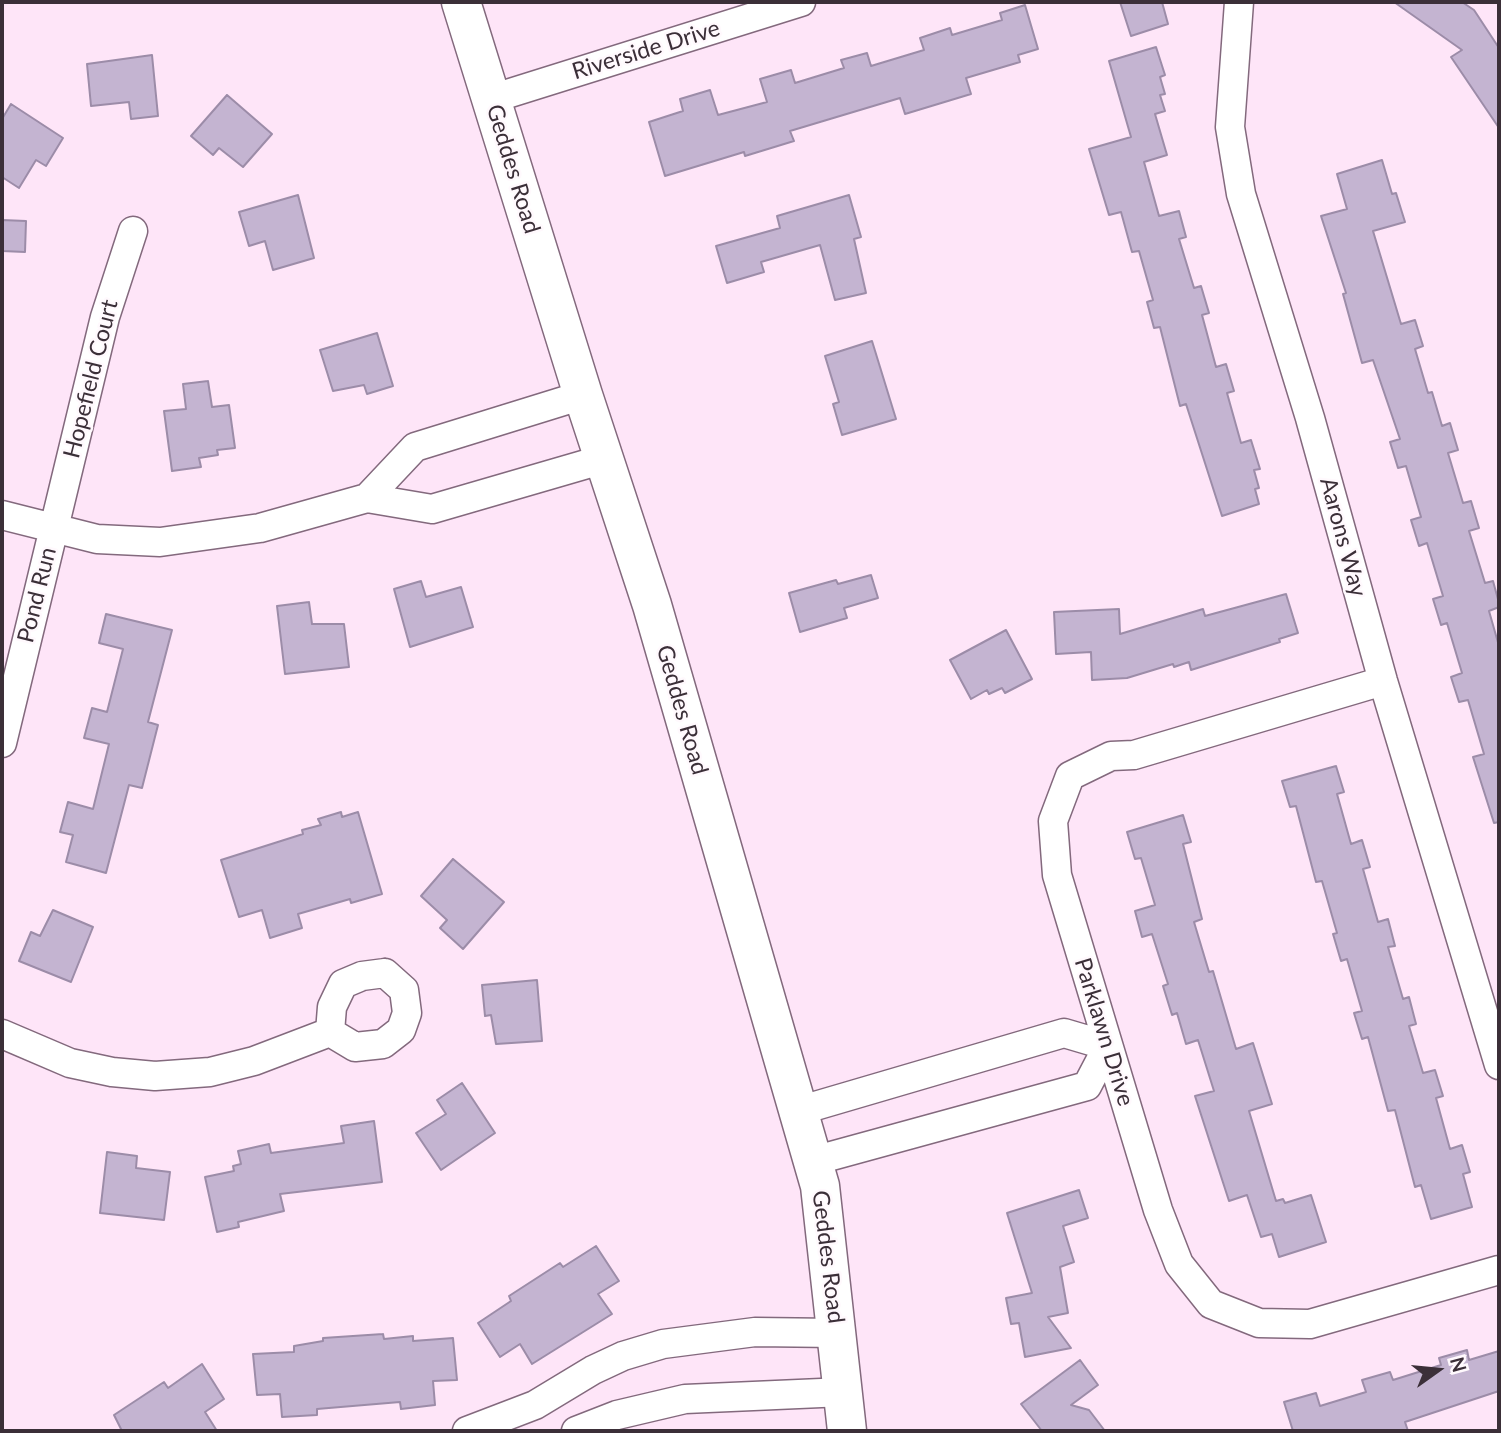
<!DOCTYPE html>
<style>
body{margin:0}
#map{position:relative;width:1501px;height:1433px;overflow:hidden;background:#fee5f8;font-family:Lato,sans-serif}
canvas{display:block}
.frame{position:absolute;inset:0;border:4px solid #3b2f38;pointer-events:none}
.north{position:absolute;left:1403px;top:1335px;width:70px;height:70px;-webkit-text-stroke:5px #fff9fd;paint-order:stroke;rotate:75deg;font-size:19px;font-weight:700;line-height:28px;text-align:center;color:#3b2f38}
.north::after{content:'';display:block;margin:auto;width:24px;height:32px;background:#3b2f38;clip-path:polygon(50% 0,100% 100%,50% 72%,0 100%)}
</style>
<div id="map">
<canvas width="1501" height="1433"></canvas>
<div class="frame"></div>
<div class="north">N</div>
</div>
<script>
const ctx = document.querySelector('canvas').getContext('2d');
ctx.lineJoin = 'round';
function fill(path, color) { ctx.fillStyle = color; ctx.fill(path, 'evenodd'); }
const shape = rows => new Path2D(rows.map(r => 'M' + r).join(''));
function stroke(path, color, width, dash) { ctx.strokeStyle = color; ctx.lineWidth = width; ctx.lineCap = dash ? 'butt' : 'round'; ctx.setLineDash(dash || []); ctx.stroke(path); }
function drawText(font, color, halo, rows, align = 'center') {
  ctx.font = font + ' Lato,sans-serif'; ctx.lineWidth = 5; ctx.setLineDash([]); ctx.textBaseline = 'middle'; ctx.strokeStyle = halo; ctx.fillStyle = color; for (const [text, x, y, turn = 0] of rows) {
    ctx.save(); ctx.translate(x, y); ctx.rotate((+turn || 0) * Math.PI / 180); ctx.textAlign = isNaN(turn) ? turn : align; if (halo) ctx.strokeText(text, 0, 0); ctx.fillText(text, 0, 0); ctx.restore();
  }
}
const building = shape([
 [1120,2,1162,2,1168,24,1131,36,1120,2],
 [1394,2,1462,2,1474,10,1499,48,1499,128,1451,57,1462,50,1394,2],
 [1025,5,1038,49,1018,55,1020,62,966,78,971,94,905,114,900,98,790,131,794,141,745,156,744,152,665,176,649,122,683,111,680,99,710,90,718,115,767,102,760,79,791,70,795,83,844,68,841,60,867,53,871,66,924,50,920,38,950,28,952,35,1002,20,1000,13,1025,5],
 [1156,47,1165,75,1160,77,1165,94,1160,95,1165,111,1155,114,1167,155,1144,162,1159,216,1179,211,1186,237,1179,239,1194,288,1201,286,1209,313,1202,315,1216,367,1226,364,1234,391,1227,393,1241,443,1251,440,1260,469,1254,470,1259,488,1255,489,1259,504,1222,516,1186,404,1180,406,1160,327,1154,328,1147,302,1153,300,1139,251,1132,252,1121,212,1109,215,1089,149,1131,137,1109,61,1156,47],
 [152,55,158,116,131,119,129,102,91,106,87,64,152,55],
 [227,95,272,134,243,167,219,148,213,155,191,136,227,95],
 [11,104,63,138,46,166,36,160,19,188,2,177,2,119,11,104],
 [1382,160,1392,194,1396,193,1405,222,1373,231,1401,324,1415,320,1423,346,1415,349,1428,393,1432,392,1442,426,1450,423,1458,450,1448,453,1463,503,1471,501,1479,528,1469,531,1485,583,1493,581,1499,603,1499,607,1489,611,1499,646,1499,822,1494,823,1473,757,1484,754,1468,700,1459,702,1451,677,1462,673,1447,623,1441,625,1433,599,1443,596,1427,543,1419,546,1411,520,1421,517,1406,466,1398,468,1390,442,1400,439,1373,360,1362,363,1343,294,1346,293,1321,216,1347,209,1337,174,1382,160],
 [298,195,314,258,273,270,265,241,249,246,239,212,298,195],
 [849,195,861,237,854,239,866,293,835,300,820,245,761,262,764,272,727,283,716,246,780,228,777,216,849,195],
 [2,220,26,221,25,252,2,251,2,220],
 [377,333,393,386,367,394,364,385,333,391,320,350,377,333],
 [872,341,896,419,842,435,833,404,839,402,825,356,872,341],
 [208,381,212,407,229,405,235,448,217,450,218,455,199,458,201,467,172,471,164,411,186,409,183,384,208,381],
 [871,575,878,598,844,608,847,618,800,632,789,593,836,580,838,584,871,575],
 [421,581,426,597,461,587,473,627,410,647,394,589,421,581],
 [1286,594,1298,633,1279,639,1280,642,1191,670,1189,662,1174,667,1173,664,1127,678,1092,680,1091,652,1056,654,1054,612,1119,609,1120,634,1203,609,1205,616,1286,594],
 [309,602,312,624,344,624,349,667,285,674,277,606,309,602],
 [106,614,172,630,148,722,158,725,142,788,129,785,106,873,66,862,73,835,60,832,68,802,93,809,109,744,84,738,92,708,107,712,123,649,99,643,106,614],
 [1006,630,1032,679,1005,693,1002,688,989,694,987,690,971,699,950,660,1006,630],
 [1336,766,1344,792,1337,794,1351,844,1362,840,1370,867,1363,869,1378,922,1388,919,1395,946,1388,947,1403,999,1409,997,1416,1024,1409,1026,1423,1073,1435,1070,1443,1096,1436,1098,1450,1149,1462,1145,1470,1172,1463,1174,1472,1207,1431,1219,1421,1185,1415,1187,1395,1110,1388,1111,1368,1037,1362,1039,1354,1013,1362,1011,1347,959,1341,961,1333,934,1337,933,1322,881,1316,882,1296,806,1290,807,1282,781,1336,766],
 [341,812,342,817,358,812,382,894,351,903,350,899,298,914,302,928,270,938,262,910,239,917,221,860,303,834,302,830,321,825,318,819,341,812],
 [1183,815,1191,842,1183,844,1202,919,1194,922,1209,972,1213,971,1236,1049,1253,1043,1272,1104,1249,1111,1276,1201,1283,1199,1285,1203,1311,1195,1326,1242,1279,1257,1272,1234,1261,1237,1247,1195,1229,1201,1195,1096,1214,1091,1198,1040,1186,1044,1177,1013,1172,1015,1163,986,1168,984,1152,934,1142,937,1135,911,1155,905,1141,858,1135,859,1127,832,1183,815],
 [453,859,504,902,463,949,440,928,447,920,421,896,453,859],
 [53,910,93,927,71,982,19,961,31,932,40,936,53,910],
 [537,980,542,1041,496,1044,491,1015,485,1016,482,985,537,980],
 [462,1083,495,1133,441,1170,416,1133,446,1114,437,1100,462,1083],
 [374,1121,382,1182,280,1194,284,1211,238,1222,239,1227,217,1232,205,1177,234,1171,233,1166,241,1164,238,1151,269,1144,271,1153,344,1143,341,1126,374,1121],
 [107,1152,137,1156,136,1168,170,1172,164,1220,100,1213,107,1152],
 [1079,1190,1088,1218,1063,1226,1074,1262,1060,1267,1068,1313,1048,1317,1071,1348,1025,1357,1019,1323,1011,1324,1006,1298,1032,1293,1007,1213,1079,1190],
 [596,1246,619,1281,598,1294,612,1314,532,1364,520,1344,500,1357,478,1323,511,1301,509,1296,560,1263,563,1267,596,1246],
 [383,1334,384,1339,413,1336,413,1341,453,1338,457,1380,433,1381,435,1405,401,1409,400,1402,317,1409,317,1415,282,1417,280,1394,257,1395,253,1354,294,1352,294,1346,323,1341,323,1338,383,1334],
 [1467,1350,1469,1360,1499,1351,1499,1391,1405,1422,1408,1431,1293,1431,1284,1402,1316,1393,1320,1406,1366,1392,1362,1380,1390,1372,1393,1380,1441,1365,1439,1358,1467,1350],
 [1080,1360,1098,1385,1071,1405,1089,1410,1105,1431,1042,1431,1021,1404,1080,1360],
 [202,1364,224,1399,205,1412,217,1431,122,1431,114,1415,164,1382,168,1388,202,1364]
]);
fill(building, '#c4b4d1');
stroke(building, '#9c8ca8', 2);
const minor = shape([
 [1239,2,1230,127,1241,194,1310,418,1383,681,1499,1065],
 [491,99,801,2],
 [367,498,415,447,583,395],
 [2,515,97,539,160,542,260,528,367,498,432,509,604,459],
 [1383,681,1134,755,1111,756,1070,776,1053,821,1057,875,1158,1210,1179,1264,1211,1304,1259,1323,1310,1324,1499,1270],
 [2,743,105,317,133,231],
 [385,973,404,990,407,1013,401,1030,383,1044,355,1047,330,1032,332,1007,343,984,362,976,385,973],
 [2,1034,70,1063,112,1072,155,1076,210,1072,254,1061,330,1032],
 [798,1111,1064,1033,1108,1046,1087,1086,813,1161],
 [467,1431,535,1405,593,1370,623,1356,663,1344,755,1332,837,1333],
 [576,1431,617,1415,685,1399,844,1392]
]);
const secondary = shape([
 [461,2,583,395,652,605,820,1186,847,1431]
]);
stroke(minor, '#83697d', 31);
stroke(secondary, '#83697d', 41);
stroke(minor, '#fff', 28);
stroke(secondary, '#fff', 38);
drawText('23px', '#3b2f38', '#fff9fd', [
 ["Riverside Drive",646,50,-17],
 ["Geddes Road",513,169,73],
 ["Hopefield Court",91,379,-76],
 ["Aarons Way",1343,537,75],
 ["Pond Run",37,595,-76],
 ["Geddes Road",682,710,74],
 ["Parklawn Drive",1104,1032,73],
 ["Geddes Road",828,1257,83]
]);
</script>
